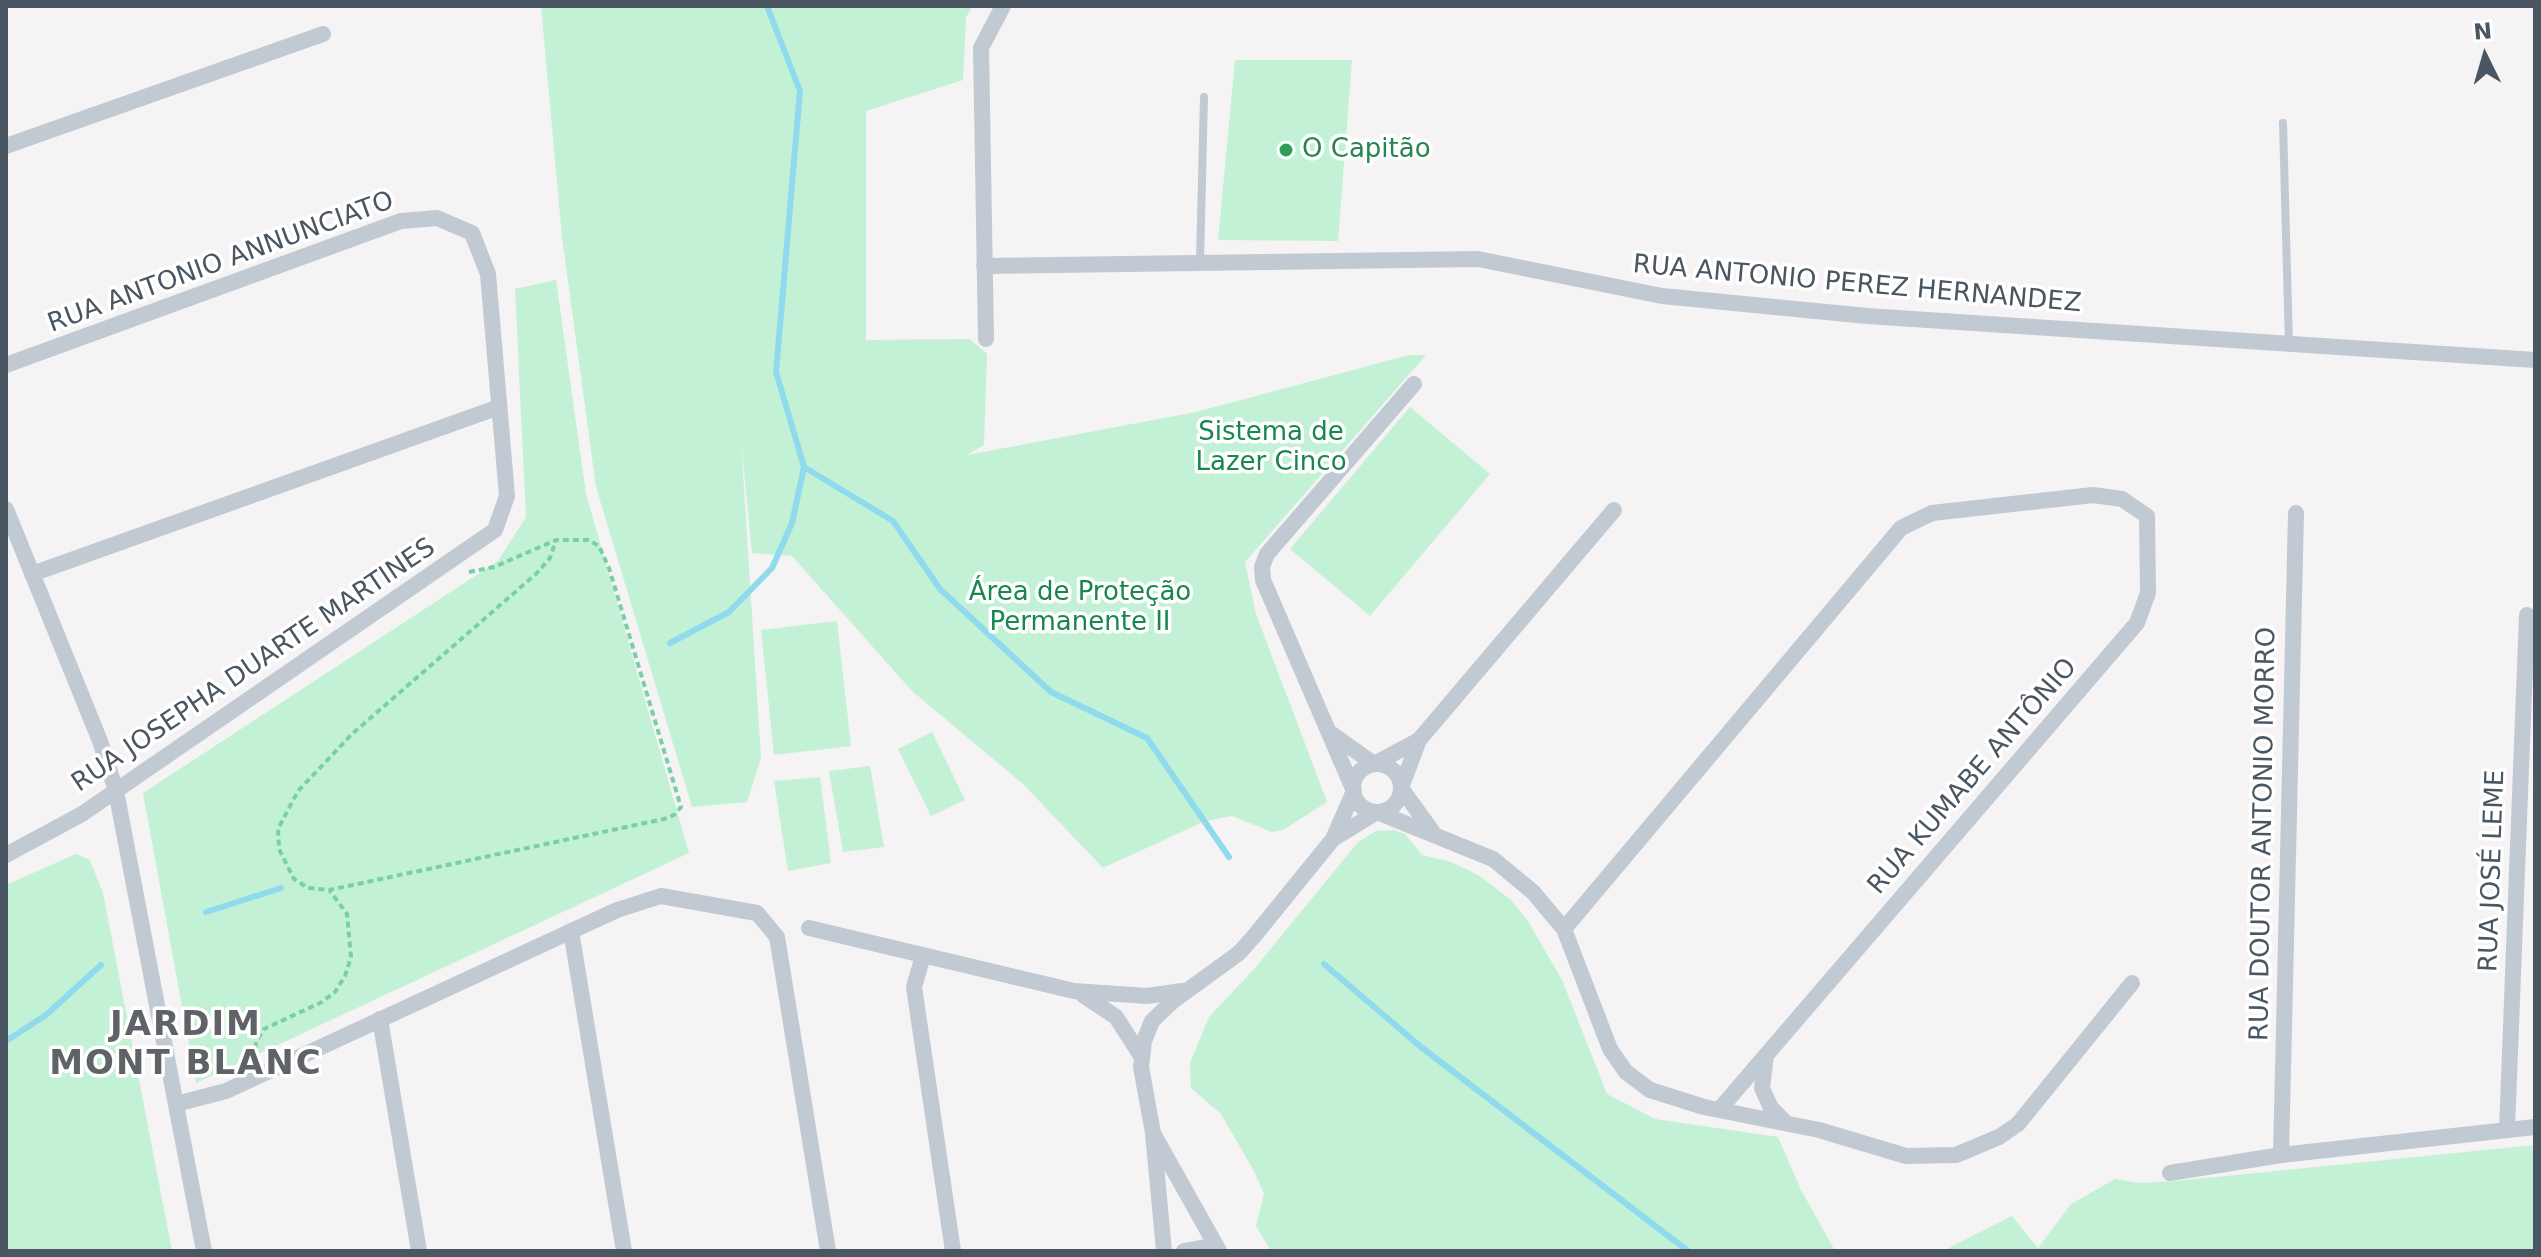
<!DOCTYPE html>
<meta charset="utf-8">
<style>
body{margin:0}
#map{position:relative;width:2541px;height:1257px;overflow:hidden;background:#f5f3f3;font-family:"DejaVu Sans",sans-serif}
canvas{display:block}
.frame{position:absolute;inset:0;border:8px solid #4a5661;pointer-events:none}
.north{position:absolute;left:2445px;top:16px;width:80px;height:80px;-webkit-text-stroke:6px #fff;paint-order:stroke;rotate:355deg;font-size:22px;font-weight:700;line-height:32px;text-align:center;color:#4a5661}
.north::after{content:'';display:block;margin:auto;width:28px;height:36px;background:#4a5661;clip-path:polygon(50% 0,100% 100%,50% 72%,0 100%)}
</style>
<div id="map">
<canvas width="2541" height="1257"></canvas>
<div class="frame"></div>
<div class="north">N</div>
</div>
<script>
const ctx = document.querySelector('canvas').getContext('2d');
ctx.lineJoin = 'round';
function fill(path, color) { ctx.fillStyle = color; ctx.fill(path, 'evenodd'); }
const shape = rows => new Path2D(rows.map(r => 'M' + r).join(''));
function stroke(path, color, width, dash) { ctx.strokeStyle = color; ctx.lineWidth = width; ctx.lineCap = dash ? 'butt' : 'round'; ctx.setLineDash(dash || []); ctx.stroke(path); }
function drawText(font, color, halo, rows, align = 'center') {
  ctx.font = font + ' "DejaVu Sans",sans-serif'; ctx.lineWidth = 7; ctx.setLineDash([]); ctx.textBaseline = 'middle'; ctx.strokeStyle = halo; ctx.fillStyle = color; for (const [text, x, y, turn = 0] of rows) {
    ctx.save(); ctx.translate(x, y); ctx.rotate((+turn || 0) * Math.PI / 180); ctx.textAlign = isNaN(turn) ? turn : align; if (halo) ctx.strokeText(text, 0, 0); ctx.fillText(text, 0, 0); ctx.restore();
  }
}
fill(shape([
 [541,6,973,6,966,17,963,80,866,111,866,340,970,339,987,354,984,445,967,455,1196,412,1409,355,1426,355,1245,562,1256,614,1327,802,1283,830,1272,832,1232,816,1205,821,1103,868,1023,784,912,691,792,556,752,553,741,440,761,758,747,802,692,807,596,487,562,237],
 [1235,60,1352,60,1338,241,1218,240],
 [556,280,586,494,689,853,196,1083,143,793,498,561,526,517,515,289],
 [1410,407,1490,474,1370,616,1290,549],
 [837,621,851,746,774,755,761,630],
 [932,732,965,800,931,816,898,749],
 [870,766,884,847,843,852,829,771],
 [820,777,831,863,788,871,774,781],
 [1394,830,1405,834,1422,855,1451,862,1480,876,1511,900,1528,921,1562,980,1607,1094,1655,1119,1778,1137,1800,1188,1835,1251,1271,1251,1256,1226,1264,1194,1254,1171,1221,1114,1191,1088,1190,1063,1209,1017,1255,968,1358,842,1376,831],
 [76,854,90,860,103,893,172,1251,6,1251,6,885],
 [2535,1145,2535,1251,1943,1251,2012,1216,2038,1248,2071,1204,2115,1179,2140,1183,2176,1181]
]), '#c3f1d5');
stroke(shape([
 [767,6,800,91,776,372,804,467,893,521,940,589,1051,692,1147,738,1229,857],
 [670,643,729,612,772,568,792,523,804,467],
 [206,912,281,888],
 [1324,964,1421,1047,1688,1251],
 [6,1041,46,1015,101,965]
]), '#90daee', 6);
stroke(shape([
 [469,572,494,567,556,540,588,540,599,546,609,568,681,807,674,815,664,819,329,890,308,888,294,879,279,849,278,829,298,791,352,734,536,574,550,558,556,540],
 [255,1058,256,1042,264,1029,322,1002,335,992,345,976,351,957,347,914,330,891]
]), '#7ad0a6', 4, [6, 4]);
stroke(shape([
 [2283,123,2289,345],
 [1200,261,1204,97]
]), '#c1cad2', 8);
stroke(shape([
 [6,146,323,34],
 [984,266,1478,259,1662,296,1867,316,2535,360],
 [986,339,981,48,1003,6],
 [6,365,401,221,437,218,472,233,488,274,507,496,495,530,82,814,6,855],
 [6,509,100,741,116,791,204,1251],
 [32,574,499,407],
 [1332,734,1374,764,1419,740],
 '1353 788a24 24 0 1 1 48 0a24 24 0 1 1-48 0Z',
 [1432,831,1401,788,1419,740,1614,510],
 [1333,839,1377,812,1493,859,1533,892,1564,929,1610,1049,1626,1072,1650,1090,1704,1107,1819,1130,1906,1156,1956,1155,1999,1137,2018,1124,2132,983],
 [809,928,1074,991,1147,996,1182,991],
 [1564,929,1901,528,1932,513,2093,495,2122,499,2147,516,2148,593,2137,623,1719,1110],
 [571,931,624,1251],
 [923,956,914,987,953,1251],
 [1083,995,1116,1017,1141,1056],
 [380,1019,419,1251],
 [1766,1055,1762,1088,1771,1108,1783,1120],
 [176,1104,226,1091,617,910,661,896,757,913,777,937,828,1251],
 [2507,1129,2527,615],
 [1154,1135,1219,1251],
 [2281,1155,2296,513],
 [2170,1173,2281,1155,2535,1127],
 [1164,1251,1153,1133,1141,1067,1144,1041,1152,1021,1173,1001,1239,953,1255,935,1333,839,1354,791,1263,580,1262,567,1267,554,1414,384],
 [1184,1251,1216,1245]
]), '#c1cad2', 16);
for (const [x, y, r, color] of [
 [1286,150,8,"#2e9e5b"]
]) { const dot = new Path2D(); dot.arc(x, y, r, 0, 2 * Math.PI); ctx.fillStyle = color; ctx.fill(dot); stroke(dot, '#fff', 3); }
drawText('26px', '#27864d', '#fff', [
 ["O Capitão",1302,150]
], 'left');
drawText('26px', '#4a5661', '#fff', [
 ["RUA ANTONIO ANNUNCIATO",221,263,-20],
 ["RUA ANTONIO PEREZ HERNANDEZ",1857,285,5],
 ["RUA JOSEPHA DUARTE MARTINES",254,666,-34],
 ["RUA KUMABE ANTÔNIO",1973,777,-49],
 ["RUA DOUTOR ANTONIO MORRO",2264,834,-89],
 ["RUA JOSÉ LEME",2493,871,-88]
]);
drawText('26px', '#17864f', '#fff', [
 ["Sistema de",1271,433],
 ["Lazer Cinco",1271,463],
 ["Área de Proteção",1080,593],
 ["Permanente II",1080,623]
]);
ctx.letterSpacing = '2px';
drawText('bold 34px', '#5f6368', '#fff', [
 ["JARDIM",186,1026],
 ["MONT BLANC",186,1065]
]);
ctx.letterSpacing = '0px';
</script>
